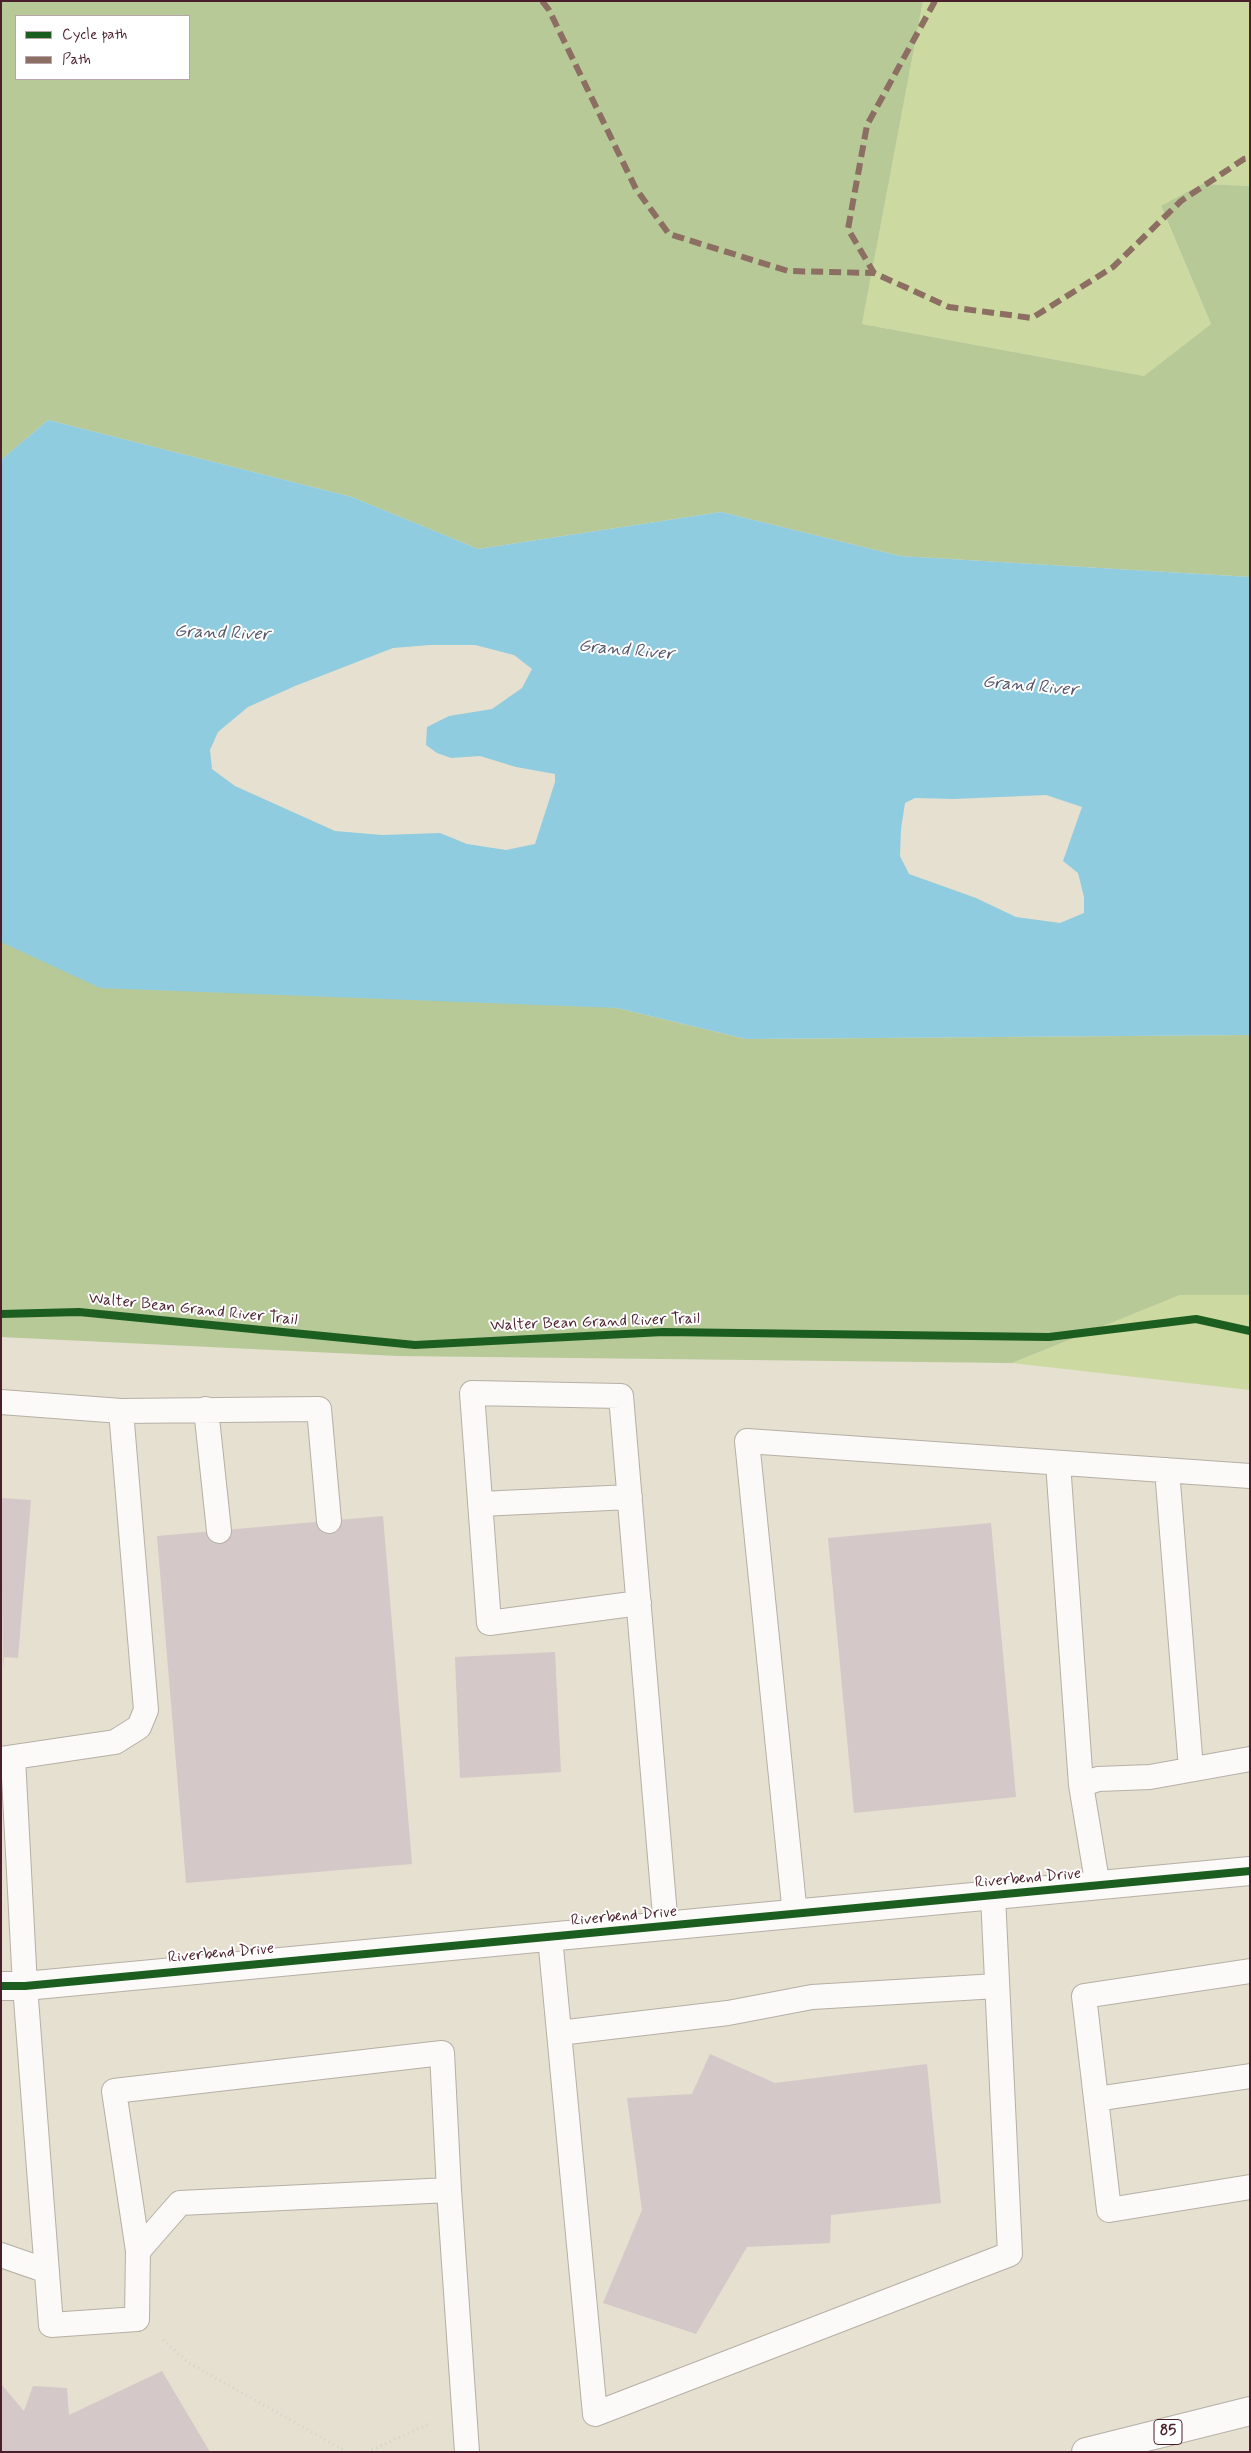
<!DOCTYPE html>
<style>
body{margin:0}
#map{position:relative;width:1251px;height:2453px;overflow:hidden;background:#e5e0cf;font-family:Mynerve,sans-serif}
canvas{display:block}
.frame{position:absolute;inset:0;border:2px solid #4a1f2b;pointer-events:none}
.legend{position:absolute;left:15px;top:15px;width:175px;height:65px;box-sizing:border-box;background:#fff;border:1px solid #b7a5aa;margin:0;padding:6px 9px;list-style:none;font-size:15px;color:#4a1f2b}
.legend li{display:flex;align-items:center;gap:10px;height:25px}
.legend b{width:25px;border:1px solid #b7a5aa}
</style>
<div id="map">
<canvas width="1251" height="2453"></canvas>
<div class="frame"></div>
<ul class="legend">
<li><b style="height:6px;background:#1b5e20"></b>Cycle path</li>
<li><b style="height:6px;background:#8d6e63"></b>Path</li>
</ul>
</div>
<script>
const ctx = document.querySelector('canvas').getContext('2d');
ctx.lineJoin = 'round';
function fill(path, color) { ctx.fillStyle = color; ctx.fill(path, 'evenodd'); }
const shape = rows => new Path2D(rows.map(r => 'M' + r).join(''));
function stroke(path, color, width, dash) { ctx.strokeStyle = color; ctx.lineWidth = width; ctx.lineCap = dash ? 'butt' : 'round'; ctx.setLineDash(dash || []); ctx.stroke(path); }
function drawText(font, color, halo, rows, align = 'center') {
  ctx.font = font + ' Mynerve,sans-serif'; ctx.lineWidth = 4; ctx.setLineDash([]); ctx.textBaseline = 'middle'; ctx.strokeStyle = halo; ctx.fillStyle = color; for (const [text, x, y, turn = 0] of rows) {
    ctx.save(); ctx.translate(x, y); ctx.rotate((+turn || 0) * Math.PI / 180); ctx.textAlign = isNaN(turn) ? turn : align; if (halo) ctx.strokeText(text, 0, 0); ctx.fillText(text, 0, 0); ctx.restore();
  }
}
fill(shape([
 [923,1,1250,1,1250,186,1202,184,1161,207,1211,324,1144,376,862,324],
 [1180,1295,1250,1295,1250,1390,1012,1363]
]), '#ccd9a0');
fill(shape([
 [1,1,923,1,862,324,1144,376,1211,324,1161,206,1202,184,1250,186,1250,577,900,556,721,512,478,549,352,497,48,420,1,460],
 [16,16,189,16,189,79,16,79],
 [1,942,617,1008,746,1039,1250,1035,1250,1295,1180,1295,1012,1363,398,1356,1,1337]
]), '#b7c997');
fill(shape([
 [48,420,352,497,478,549,721,512,900,556,1250,577,1250,1035,746,1039,617,1008,100,988,1,942,1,460],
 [430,645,475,645,514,655,532,669,522,688,492,709,449,716,427,727,426,745,437,753,451,758,480,756,516,767,555,774,555,782,535,844,506,850,467,844,440,833,382,835,335,831,235,786,212,769,210,750,218,732,248,707,295,686,393,648],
 [1046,795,1082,807,1063,861,1078,873,1084,897,1084,913,1060,923,1016,917,976,898,909,874,900,856,901,829,905,803,915,798,954,799]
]), '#8fcce0');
fill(shape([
 [1,1498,31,1500,18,1658,4,1657,3,1670],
 [383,1516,412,1864,186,1883,157,1536],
 [991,1523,1016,1797,854,1813,828,1538],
 [555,1652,561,1772,460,1778,455,1657],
 [710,2054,775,2083,927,2064,941,2203,831,2215,830,2243,747,2247,696,2334,603,2303,642,2210,627,2098,692,2094],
 [162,2371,210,2452,1,2452,1,2384,24,2411,33,2386,67,2388,69,2415]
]), '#d5c8c8');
const service = shape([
 [1,1402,121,1411,319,1409,329,1521],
 [206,1409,219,1531],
 [1058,1463,1081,1785,1098,1887],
 [1167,1470,1191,1769],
 [480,1504,630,1497],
 [639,1603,489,1623,472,1393,621,1396,663,1892,666,1927],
 [13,1758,25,1986,51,2325,137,2319,138,2251,180,2203,449,2190],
 [1,1759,115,1742,139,1727,146,1710,121,1411],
 [1081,1785,1098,1779,1150,1777,1250,1759],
 [795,1915,747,1441,1250,1476],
 [550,1937,595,2414,1010,2254,993,1896],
 [1250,1971,1084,1996,1109,2210,1250,2187],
 [559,2033,728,2013,812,1997,997,1986],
 [1096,2099,1250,2076],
 [138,2251,114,2091,442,2053,449,2190,467,2452],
 [1,2255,47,2271]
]);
const tertiary = shape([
 [1,1986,25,1986,1250,1871]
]);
const motorway = shape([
 [1086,2452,1250,2411]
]);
stroke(service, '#b6afa6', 26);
stroke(tertiary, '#b6afa6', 30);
stroke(motorway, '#b6afa6', 30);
stroke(shape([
 [163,2340,189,2363,347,2452],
 [367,2452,431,2423]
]), '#d5d2ce', 3, [1, 4]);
stroke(service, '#fbfaf8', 24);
stroke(tertiary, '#fbfaf8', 28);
stroke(motorway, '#fbfaf8', 28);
stroke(shape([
 [542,1,549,10,636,189,669,234,788,271,874,273],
 [935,1,867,125,848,229,874,273,949,307,1032,318,1113,267,1181,201,1244,159,1250,158]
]), '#8d6e63', 6, [12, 6]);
stroke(shape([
 [1,1314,79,1312,415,1345,663,1332,1049,1337,1196,1319,1250,1331],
 [1,1986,25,1986,1250,1871]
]), '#1b5e20', 8);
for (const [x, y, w] of [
 [1168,2432,28]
]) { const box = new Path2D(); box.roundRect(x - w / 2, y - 12.5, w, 25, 4); ctx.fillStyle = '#fff'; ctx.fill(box); stroke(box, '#4a1f2b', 1); }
drawText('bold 15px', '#4a1f2b', null, [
 ["85",1168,2432]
]);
drawText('16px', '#4a1f2b', '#fff', [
 ["Walter Bean Grand River Trail",193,1310,6],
 ["Walter Bean Grand River Trail",595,1323,-2],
 ["Riverbend Drive",1028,1879,-5],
 ["Riverbend Drive",624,1917,-5],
 ["Riverbend Drive",221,1954,-5]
]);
drawText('italic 18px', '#55586d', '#fff', [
 ["Grand River",222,634,2],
 ["Grand River",626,651,5],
 ["Grand River",1030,687,5]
]);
</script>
